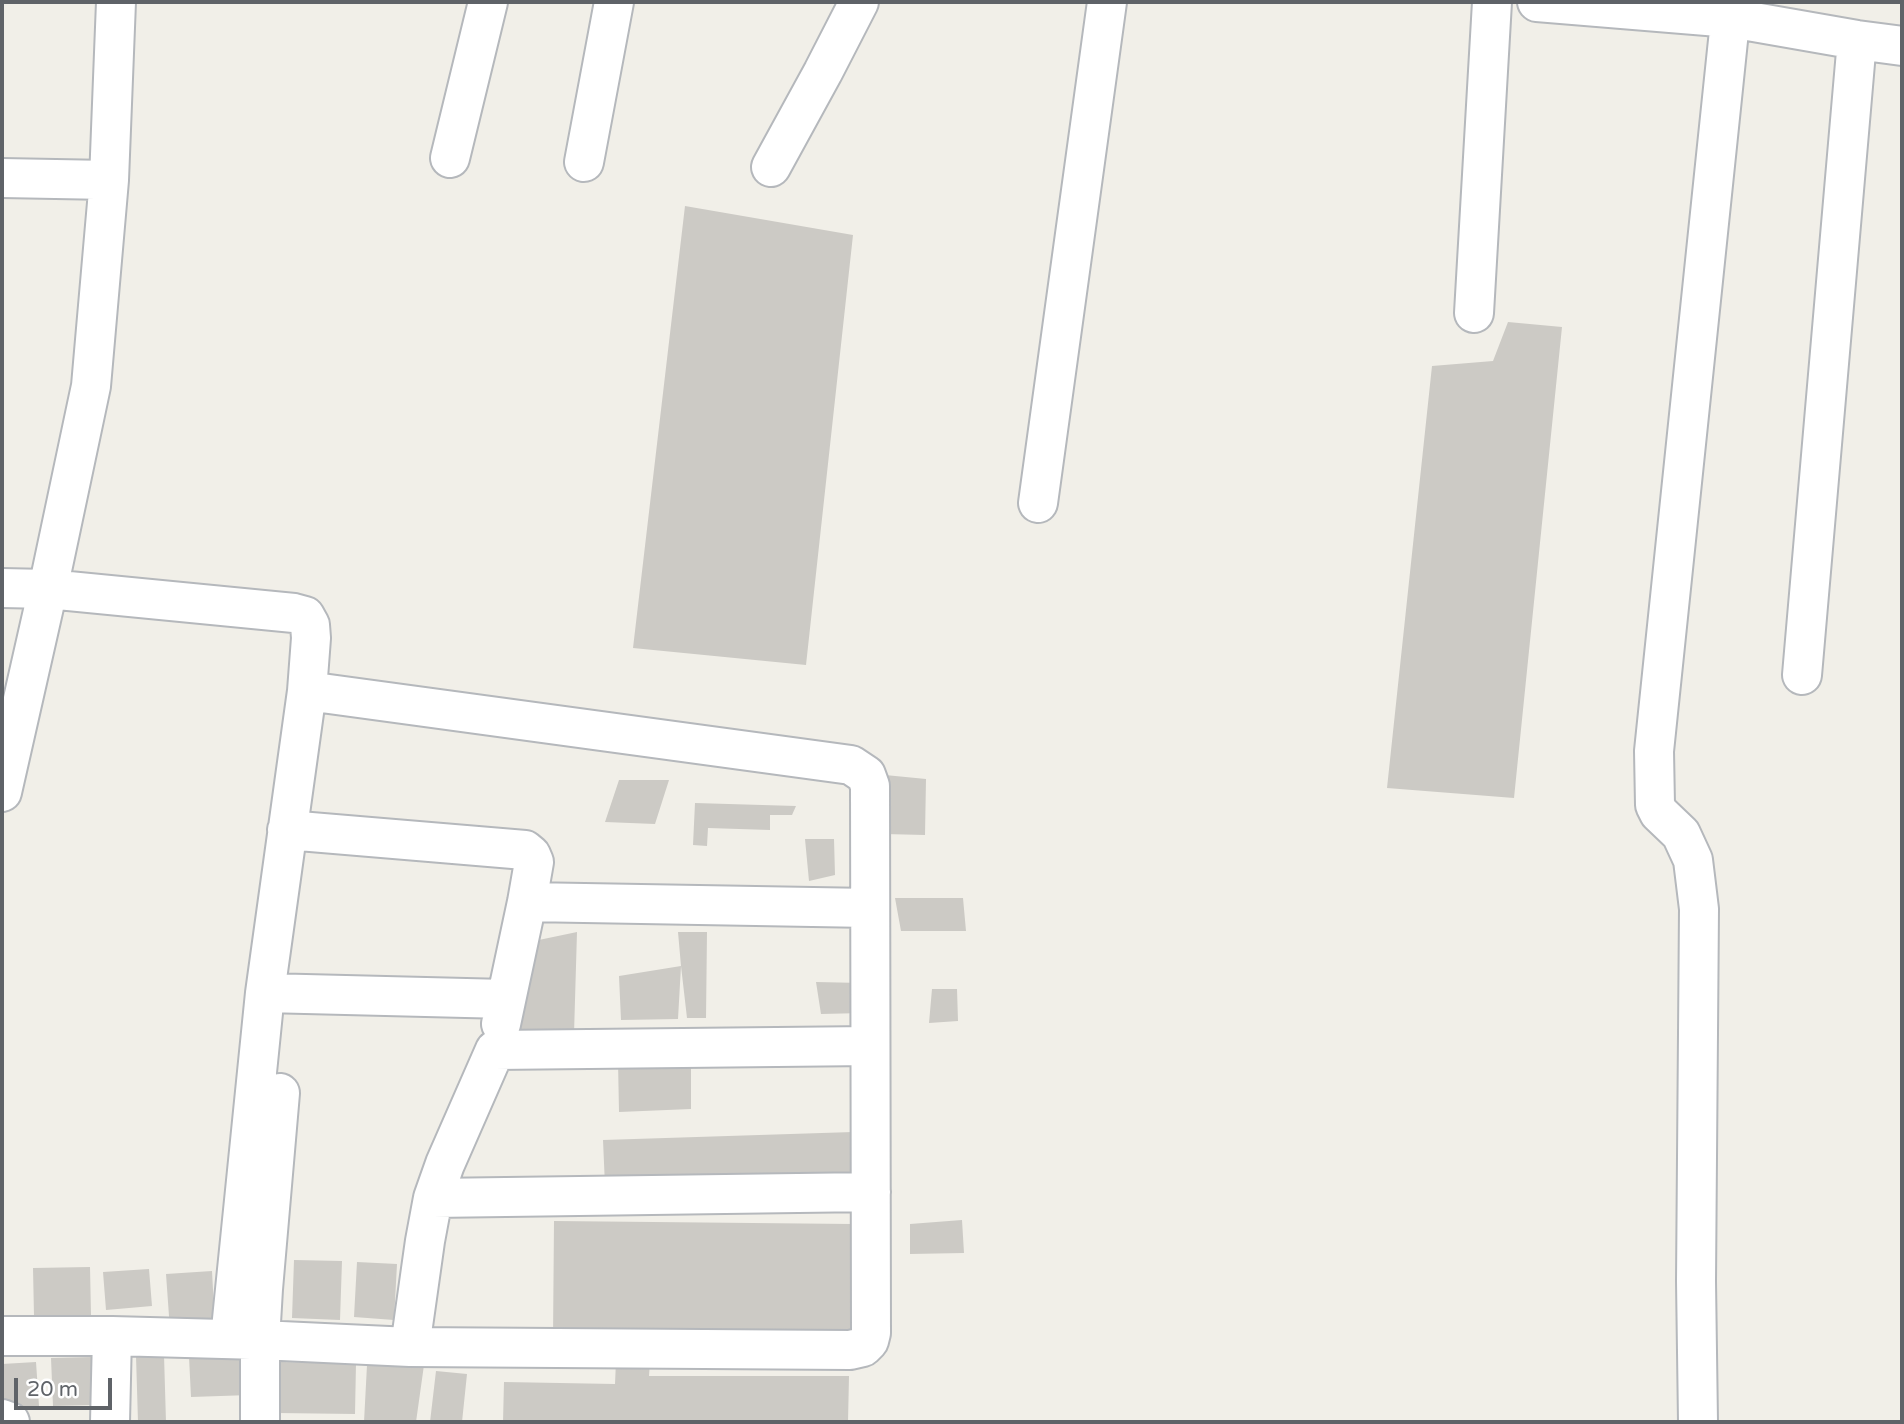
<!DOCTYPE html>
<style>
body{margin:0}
#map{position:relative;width:1904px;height:1424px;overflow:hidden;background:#f1efe8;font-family:"Varela Round",sans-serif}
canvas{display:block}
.frame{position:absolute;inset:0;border:4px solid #5f6368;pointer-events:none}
.scale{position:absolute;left:14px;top:1378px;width:98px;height:32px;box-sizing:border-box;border:4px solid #5f6368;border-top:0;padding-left:9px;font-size:21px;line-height:24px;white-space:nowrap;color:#5f6368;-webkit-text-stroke:5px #fff;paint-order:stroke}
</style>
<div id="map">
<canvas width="1904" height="1424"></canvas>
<div class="frame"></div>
<div class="scale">20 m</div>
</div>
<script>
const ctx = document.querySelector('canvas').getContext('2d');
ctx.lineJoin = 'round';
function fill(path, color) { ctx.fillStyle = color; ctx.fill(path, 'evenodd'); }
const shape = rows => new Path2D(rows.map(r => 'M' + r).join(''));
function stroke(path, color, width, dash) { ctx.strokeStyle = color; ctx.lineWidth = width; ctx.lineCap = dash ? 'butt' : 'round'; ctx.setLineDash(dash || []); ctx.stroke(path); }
fill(shape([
 [685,206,853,235,806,665,633,648],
 [1508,322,1562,327,1514,798,1387,788,1432,366,1493,361],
 [885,775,926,779,925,835,884,834],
 [619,780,669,780,655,824,605,822],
 [695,803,796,806,792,815,770,815,770,830,708,828,707,846,693,845],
 [805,839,834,839,835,875,809,881],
 [895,898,963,898,966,931,901,931],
 [577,932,574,1034,515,1046,534,941],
 [678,932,707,932,706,1018,687,1018,681,966,678,1019,621,1020,619,976,681,966],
 [816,982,862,983,864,1013,821,1014],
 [932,989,957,989,958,1021,929,1023],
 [691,1057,691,1109,619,1112,618,1061],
 [853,1132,854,1178,605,1186,603,1140],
 [962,1220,964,1253,910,1254,910,1224],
 [554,1221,852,1224,851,1341,553,1338],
 [294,1260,342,1261,340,1320,292,1318],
 [357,1262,397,1264,394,1320,354,1317],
 [90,1267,91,1315,34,1316,33,1268],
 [149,1269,152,1306,106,1310,103,1272],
 [212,1271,215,1327,170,1330,166,1274],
 [164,1355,166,1422,138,1422,136,1356],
 [248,1355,250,1395,191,1397,189,1357],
 [93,1357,94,1405,53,1406,51,1358],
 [616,1361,650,1362,649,1376,849,1376,848,1422,503,1422,504,1382,615,1384],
 [36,1362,39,1406,2,1408,2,1364],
 [278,1362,356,1363,355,1414,277,1413],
 [367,1365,424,1365,416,1422,364,1422],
 [436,1371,467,1374,462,1422,430,1422]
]), '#cccac5');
const minor = shape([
 [1537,2,1731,18,1857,40,1902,46],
 [450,158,488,2],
 [584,162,614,2],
 [771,167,823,72,859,2],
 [2,178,109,180],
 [1474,313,1492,2],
 [1038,503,1107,2],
 [2,588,48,589,294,613,305,616,310,625,311,638,307,691,265,993],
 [1802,675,1857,40],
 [2,792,48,589,91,386,109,180,116,2],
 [287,830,525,850,531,855,534,862,527,902,501,1024],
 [527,902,870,908],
 [870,1046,495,1050,445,1164,433,1198,871,1192],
 [2,1336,112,1336,260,1340,410,1347,850,1350,863,1347,869,1341,871,1333,870,786,866,775,851,765,307,691],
 [230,1339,265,993,506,999],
 [410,1347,425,1241,433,1198],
 [2,1419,10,1422],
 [110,1422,112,1336],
 [260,1422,260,1340,263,1289,280,1093],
 [1698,1422,1696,1281,1699,909,1693,860,1681,834,1659,813,1655,805,1654,751,1732,2]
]);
stroke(minor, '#b5b8bc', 42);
stroke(minor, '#fff', 38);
</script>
